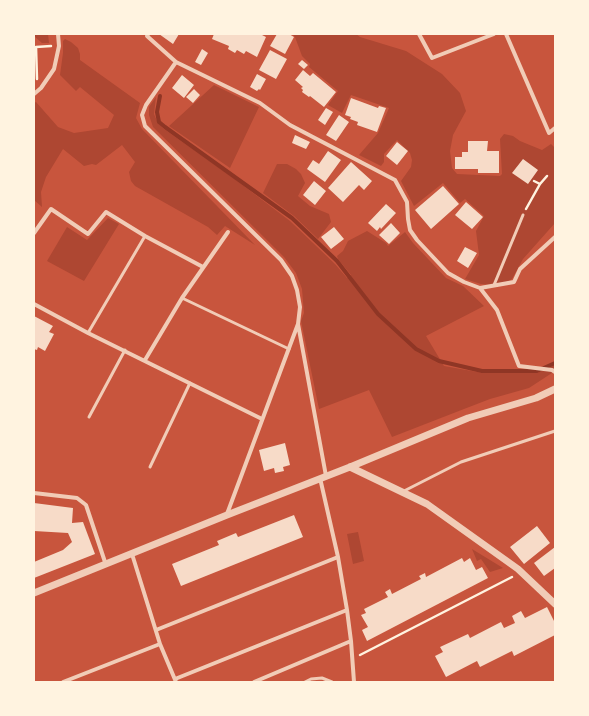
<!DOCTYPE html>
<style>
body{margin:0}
#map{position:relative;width:589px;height:716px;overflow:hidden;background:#c8553d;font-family:Ubuntu,sans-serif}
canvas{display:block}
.frame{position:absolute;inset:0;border:35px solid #fff3e0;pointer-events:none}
</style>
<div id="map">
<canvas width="589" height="716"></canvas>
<div class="frame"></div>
</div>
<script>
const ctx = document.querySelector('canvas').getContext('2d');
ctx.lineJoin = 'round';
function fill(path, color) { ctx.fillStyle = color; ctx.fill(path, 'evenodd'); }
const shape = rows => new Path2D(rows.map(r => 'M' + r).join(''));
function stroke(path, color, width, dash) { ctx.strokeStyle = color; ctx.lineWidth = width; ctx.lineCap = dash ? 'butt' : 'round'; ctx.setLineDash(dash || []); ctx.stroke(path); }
fill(shape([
 [34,34,48,34,49,43,42,43,34,36],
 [292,34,356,34,360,37,406,51,442,74,460,93,466,111,453,135,450,151,452,168,457,174,500,176,502,174,500,139,504,134,513,136,520,141,542,150,551,144,555,148,555,223,523,259,512,279,509,281,494,285,481,284,465,279,479,255,476,231,484,216,465,199,460,203,443,183,414,206,401,181,411,167,412,160,410,153,397,140,384,154,384,162,381,166,359,155,378,133,389,108,351,95,342,113,328,105,338,91,309,67,310,64,302,56,295,37],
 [65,39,71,42,78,48,80,54,80,60,140,103,136,118,142,129,255,245,225,226,217,235,208,227,135,186,131,181,129,172,135,162,122,145,96,165,92,164,84,166,63,149,46,177,41,192,42,207,34,200,34,103,36,102,58,127,74,133,108,128,114,115,80,87,76,91,60,75,63,53,63,41],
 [214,85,259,107,230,168,169,126],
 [156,97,154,114,158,123,164,129,232,177,290,221,335,264,347,278,351,275,338,259,337,256,343,251,348,241,367,231,386,243,388,246,405,232,413,243,446,278,463,286,484,306,426,336,444,366,483,373,537,373,555,365,555,371,529,388,490,399,464,409,392,437,369,390,319,409,301,321,304,313,302,289,296,273,284,257,153,127,149,115,149,107],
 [277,164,287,164,296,169,301,174,305,183,298,196,310,206,329,214,331,222,318,239,294,216,263,193],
 [108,218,119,224,84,281,47,261,67,227,87,240],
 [358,532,364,561,353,564,347,534],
 [472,549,503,568,490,572,481,559,477,561]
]), '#ae4732');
stroke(shape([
 [160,96,157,112,159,122,165,127,292,218,337,261,378,314,416,349,439,361,482,371,537,371,555,363]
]), '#8f3625', 4);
fill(shape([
 [159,34,179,34,173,44],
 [214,34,260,34,266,37,257,57,246,51,244,54,237,50,235,53,228,49,229,46,212,39],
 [277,34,289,34,294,37,285,54,270,46],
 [202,49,208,53,201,65,195,62],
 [270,50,287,59,276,79,259,70],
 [302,60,308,65,304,69,298,64],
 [303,70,310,76,313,73,336,92,324,107,310,96,309,97,302,92,303,90,301,88,303,87,295,80],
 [257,74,266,79,260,90,259,89,257,91,250,87],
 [182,75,194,85,184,98,172,88],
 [194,89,200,95,193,103,186,97],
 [351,98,378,108,379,106,386,108,377,132,357,125,358,122,350,119,351,117,345,115],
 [326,108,333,112,325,125,318,120],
 [339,115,349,122,336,141,326,135],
 [295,135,310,142,306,149,292,143],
 [468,141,488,141,487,151,499,151,499,173,478,173,478,169,455,169,455,157,462,157,462,152,468,152],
 [397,142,408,151,397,165,386,156],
 [328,151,341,160,325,182,307,169,313,160,319,164],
 [523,159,538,170,528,184,512,173],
 [351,162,372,181,364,190,359,185,343,202,328,188],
 [314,181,326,191,315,205,303,195],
 [443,186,459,204,431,229,415,210],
 [466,202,483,217,472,229,455,215],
 [386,204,396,213,381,229,380,227,377,231,368,223],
 [391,223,400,233,389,244,379,235],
 [334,227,344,239,331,249,321,237],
 [465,247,477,253,468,268,457,261],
 [34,316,53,326,49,332,54,334,45,351,38,347,37,350,34,349],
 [285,443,290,465,283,467,284,471,275,473,274,468,264,471,259,450],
 [34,503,73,508,72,523,83,522,95,554,34,578,34,562,63,550,72,542,68,533,34,531],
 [294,515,303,537,181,586,172,564,219,545,217,541,236,533,238,537],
 [537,526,550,543,524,564,510,547],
 [555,547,555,568,544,576,534,563],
 [462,558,464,562,470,558,476,570,482,567,488,578,367,641,362,630,368,627,361,615,366,613,364,609,388,597,385,592,390,589,392,594,421,579,419,576,425,573,426,577],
 [547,607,555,623,555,635,514,656,512,651,480,667,477,661,446,677,435,656,443,652,440,647,468,634,470,638,501,622,504,628,515,623,512,616,521,611,525,618]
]), '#f7dbc8');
stroke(shape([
 [37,79,36,47,51,46],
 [534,181,540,184],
 [526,209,540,184,547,176],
 [360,655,512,577]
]), '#fff3e0', 2.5);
stroke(shape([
 [494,285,523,215],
 [182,298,289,349],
 [88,333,145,236],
 [89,417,125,350],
 [150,467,190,383],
 [404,491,461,462,555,431],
 [305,682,311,679,322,678,332,682]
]), '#f1ccb7', 3);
stroke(shape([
 [148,34,147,36,176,62,260,103,290,125,395,180,407,202,408,219,410,230,417,240,448,273,464,282,480,288,497,310,519,366,552,370,555,372],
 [419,34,432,58,494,34],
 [506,34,549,133,555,128],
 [176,62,146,105,142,115,145,126,281,260,292,276,297,290,300,307,298,324,227,514],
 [34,94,41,88,54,69,59,46,58,34],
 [34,233,51,209,88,234,106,212,145,236,203,267],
 [480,288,514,282,520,269,555,237],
 [34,304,88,333,262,419],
 [298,324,326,476],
 [145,360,182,298,228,232],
 [320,478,338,557,347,610,351,641,354,682],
 [34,493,77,498,86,505,106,565],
 [132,554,160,644,176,682],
 [156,630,338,557],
 [175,679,347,610],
 [63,682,160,644],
 [254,682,351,641]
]), '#f1ccb7', 4);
stroke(shape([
 [350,467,427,504,518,569,555,604],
 [34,593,227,515,350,467,468,418,536,398,555,389]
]), '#f1ccb7', 7);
</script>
